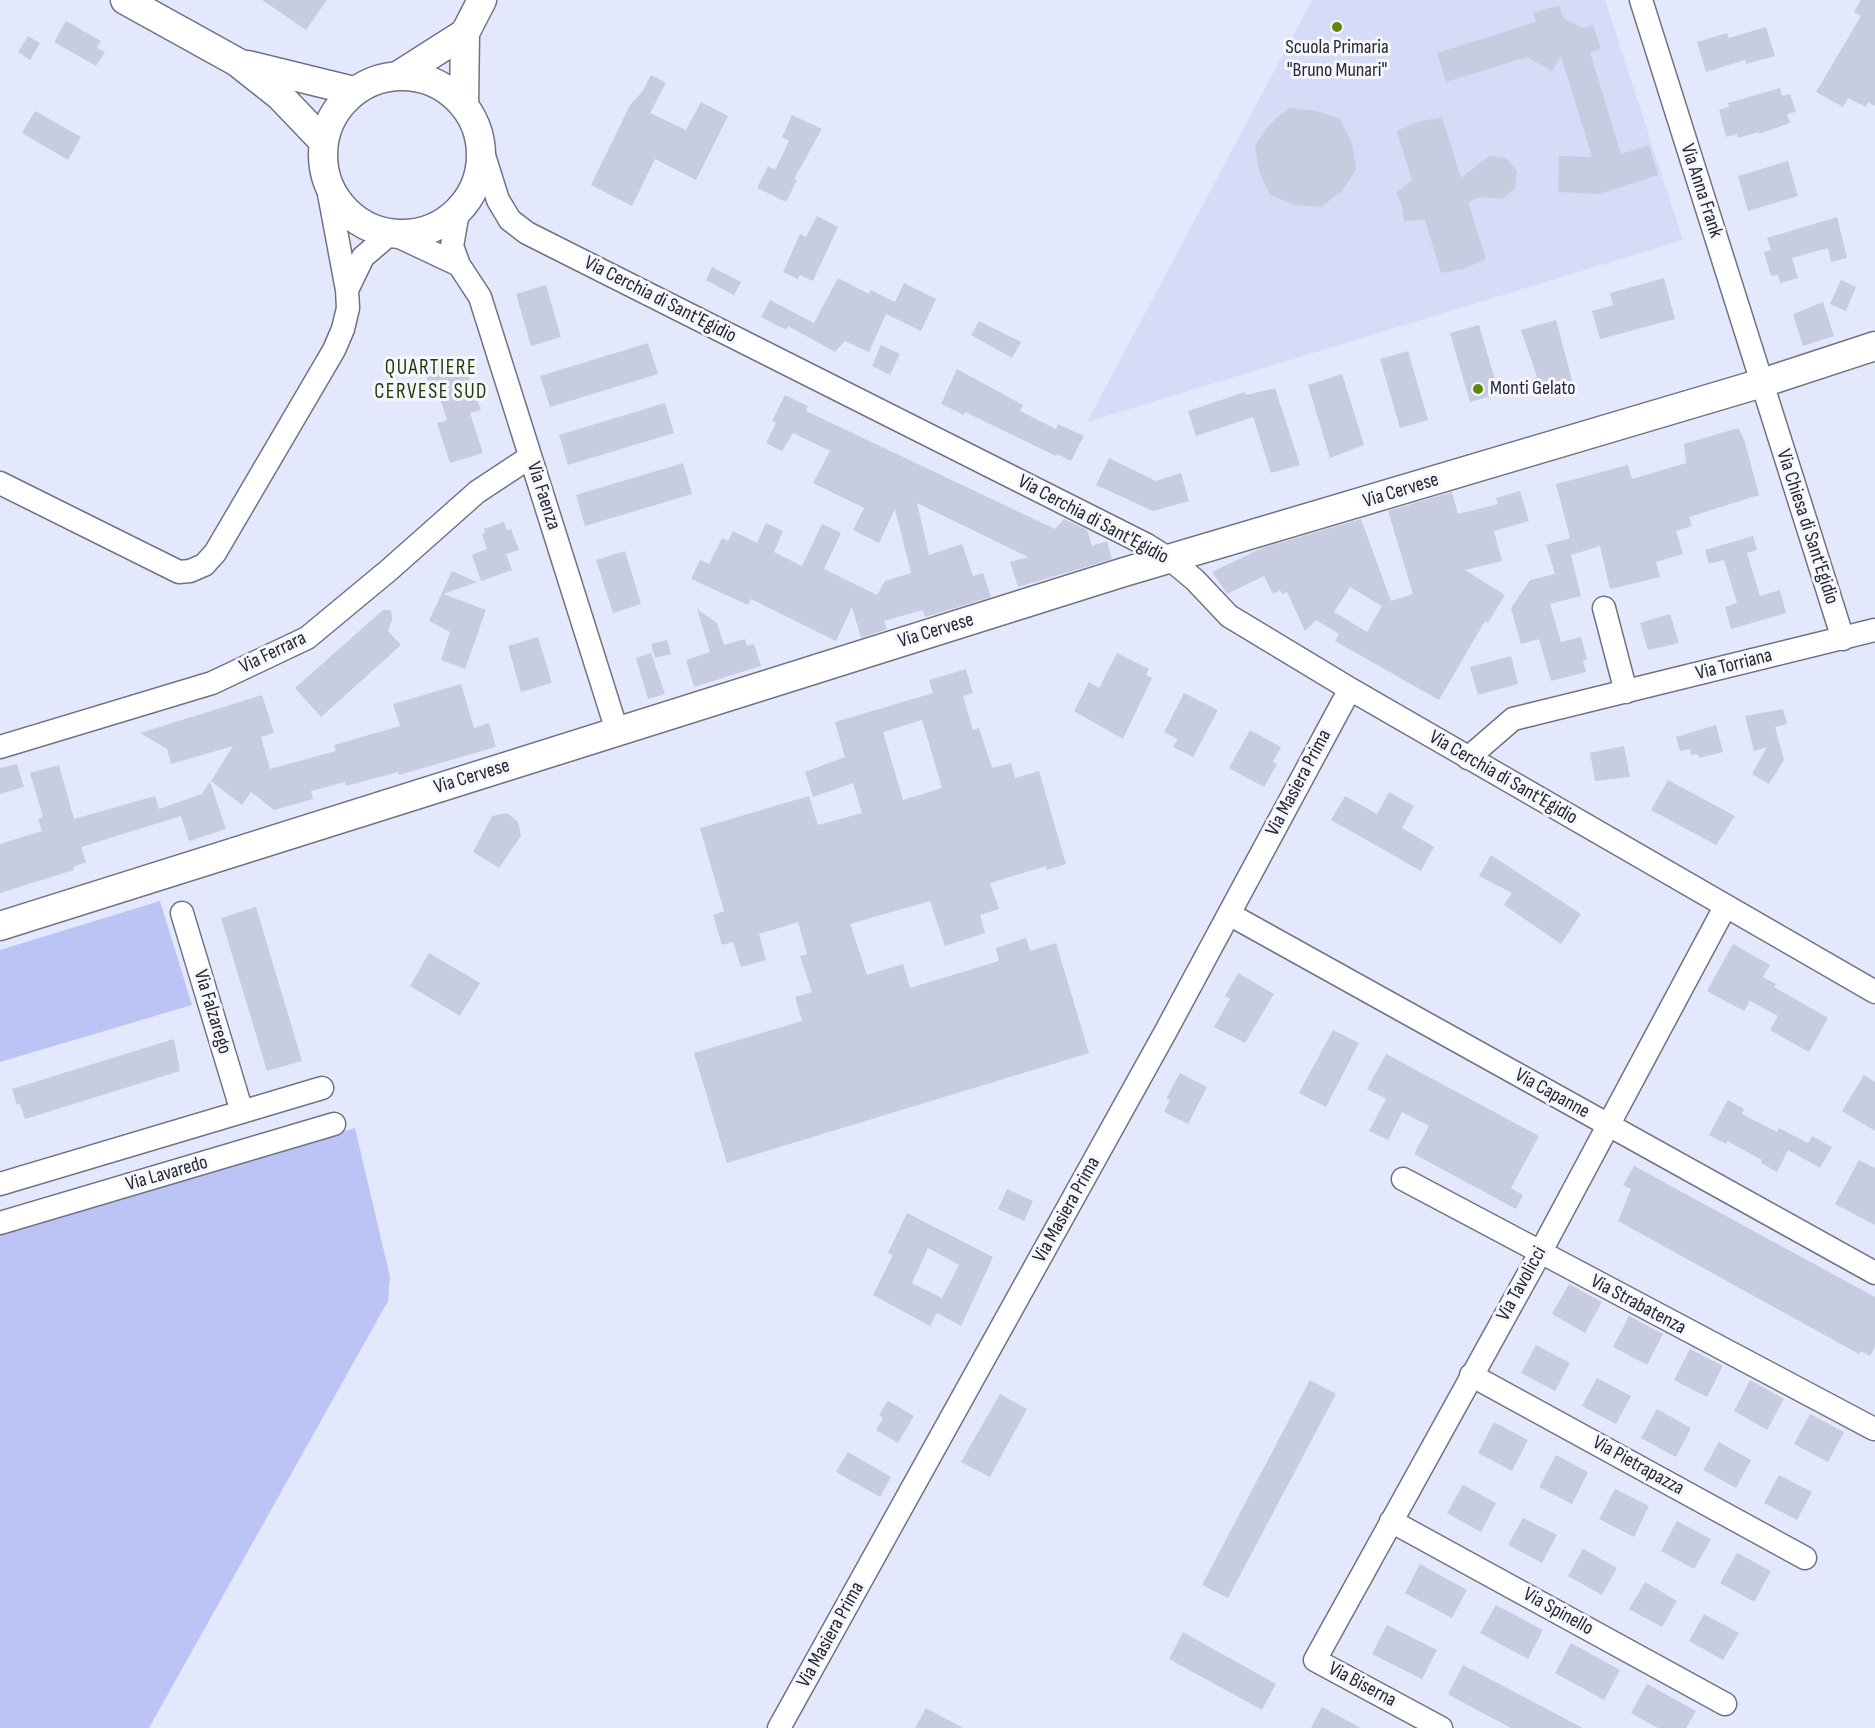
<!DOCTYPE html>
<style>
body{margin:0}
canvas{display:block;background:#e4e8fd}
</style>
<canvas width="1875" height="1728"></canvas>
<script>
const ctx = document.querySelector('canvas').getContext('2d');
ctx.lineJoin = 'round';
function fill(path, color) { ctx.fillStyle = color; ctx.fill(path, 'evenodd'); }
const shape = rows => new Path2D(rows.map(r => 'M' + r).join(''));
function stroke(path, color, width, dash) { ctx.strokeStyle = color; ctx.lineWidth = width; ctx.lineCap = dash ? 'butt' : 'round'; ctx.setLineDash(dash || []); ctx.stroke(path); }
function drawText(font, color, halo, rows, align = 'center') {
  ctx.font = font + ' "Sofia Sans Condensed",sans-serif'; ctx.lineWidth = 6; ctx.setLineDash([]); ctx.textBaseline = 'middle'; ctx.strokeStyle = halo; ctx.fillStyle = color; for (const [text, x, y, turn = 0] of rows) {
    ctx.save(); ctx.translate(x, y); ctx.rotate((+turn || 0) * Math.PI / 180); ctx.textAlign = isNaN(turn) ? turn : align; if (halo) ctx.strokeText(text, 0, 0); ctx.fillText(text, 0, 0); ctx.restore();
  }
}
fill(shape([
 [1312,0,1605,0,1683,240,1087,422]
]), '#d6dbf7');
fill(shape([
 [160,901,192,1005,0,1062,0,950],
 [355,1128,390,1277,388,1301,149,1728,0,1728,0,1232]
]), '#bcc4f6');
fill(shape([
 [262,0,327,0,306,30],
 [1861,0,1875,0,1875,106,1868,102,1866,107,1848,98,1843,107,1816,92,1861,16,1854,12],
 [1559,5,1563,18,1582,28,1593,25,1601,49,1590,52,1621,154,1649,145,1658,175,1599,194,1558,192,1559,156,1592,157,1561,56,1552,71,1527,57,1446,82,1437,53,1536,22,1533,13],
 [66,21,101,41,97,48,105,52,96,66,54,42],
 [1766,27,1775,56,1746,64,1745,60,1706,72,1697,42,1727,33,1729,38],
 [28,36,40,43,30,60,18,52],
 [651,75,666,83,650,113,686,130,701,102,728,116,696,180,655,159,632,206,591,185,630,105,642,92],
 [1780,88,1782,96,1790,94,1796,112,1787,114,1790,123,1759,134,1759,132,1738,138,1737,134,1726,137,1719,110,1729,107,1728,103],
 [1289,108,1317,111,1340,119,1352,143,1356,169,1342,191,1321,207,1296,205,1270,195,1259,171,1255,146,1270,124],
 [35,111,81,137,68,160,22,133],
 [792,115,822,129,794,179,797,180,786,202,757,188,768,166,775,170,789,141,782,137],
 [1442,117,1461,178,1489,156,1506,158,1517,171,1515,188,1502,199,1481,197,1468,202,1486,259,1464,269,1441,273,1425,220,1404,221,1402,206,1396,193,1412,180,1397,131,1417,122],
 [1788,161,1798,196,1748,211,1738,176],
 [817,216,838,227,813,281,800,275,798,279,783,272,800,234,806,237],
 [1837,217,1847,258,1831,262,1828,248,1792,258,1798,278,1780,283,1778,275,1771,276,1764,252,1771,250,1767,238],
 [712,267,741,282,734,295,706,280],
 [838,278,869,294,871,290,895,302,904,283,936,299,921,331,886,314,869,352,845,341,835,352,788,326,786,330,761,317,770,300,814,323],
 [1664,278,1675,319,1600,339,1592,311,1613,305,1610,293],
 [1841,280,1856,287,1846,311,1830,304],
 [546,285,561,337,531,346,516,294],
 [1823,302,1834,336,1803,346,1793,314],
 [1556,320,1573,384,1538,395,1533,378,1537,377,1521,330],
 [979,321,1021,342,1012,358,971,335],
 [1479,325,1499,394,1470,402,1450,333],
 [648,343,658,374,550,407,540,376],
 [881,345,900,354,890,375,872,366],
 [1408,351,1428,420,1400,428,1380,359],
 [439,362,443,378,466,371,481,410,470,413,483,453,450,463,437,423,447,420,434,380,428,382,424,367],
 [957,369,1023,405,1020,411,1056,429,1058,424,1084,436,1071,461,1057,454,1056,456,965,412,964,415,941,404],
 [1342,374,1364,445,1330,458,1308,385],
 [1275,388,1300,465,1271,473,1253,417,1196,436,1188,411,1245,392,1246,395],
 [785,395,808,406,806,411,1055,529,1064,519,1087,530,1092,546,1107,541,1112,559,1018,587,1010,562,1028,557,917,503,929,555,962,544,973,576,983,573,991,597,925,617,923,610,884,621,887,629,861,638,852,607,836,641,751,599,748,605,691,579,700,560,709,564,722,538,728,541,733,531,757,543,766,523,783,531,774,552,802,566,822,524,841,533,824,569,877,595,885,581,911,573,895,509,879,543,853,530,864,508,813,483,830,451,793,433,782,451,766,443,776,423,772,421],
 [665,403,674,433,568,465,559,435],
 [1738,428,1744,439,1759,495,1689,517,1692,526,1676,531,1683,554,1656,562,1660,577,1610,589,1600,546,1571,555,1581,596,1550,604,1561,642,1581,637,1587,659,1583,661,1586,672,1551,681,1539,639,1521,644,1511,608,1530,580,1555,574,1546,545,1570,538,1556,484,1628,465,1632,479,1686,463,1684,444],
 [1109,458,1156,481,1181,473,1189,501,1153,511,1096,485],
 [683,463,692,494,585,526,576,495],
 [1520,491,1529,521,1494,531,1502,561,1465,570,1505,595,1488,623,1485,621,1439,700,1335,641,1339,634,1316,620,1305,631,1287,592,1282,594,1280,590,1273,594,1264,576,1227,594,1212,572,1262,548,1361,519,1391,601,1413,594,1388,511,1452,492,1458,514,1498,504,1496,498],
 [1350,587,1382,606,1367,632,1334,612],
 [504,522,507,530,511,529,519,550,506,554,512,570,481,581,472,555,487,549,482,534,485,533,484,529],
 [1753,536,1757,550,1747,553,1760,596,1780,590,1786,613,1731,629,1725,607,1737,603,1724,560,1709,564,1705,550],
 [625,551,641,604,613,613,596,560],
 [452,571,477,582,443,594,486,610,465,669,441,660,450,632,429,621],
 [697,609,717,623,724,645,745,639,747,646,754,644,761,666,694,687,686,660,710,652],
 [383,610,391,610,392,620,388,631,401,645,321,717,295,688],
 [1670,614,1679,643,1648,650,1640,623],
 [538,637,552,683,521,692,508,646],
 [667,640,671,654,655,658,651,644],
 [651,653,665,694,648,699,636,658],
 [1117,653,1149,669,1146,675,1152,678,1123,739,1074,711,1089,682,1099,688],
 [1511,656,1518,684,1478,695,1470,667],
 [966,669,973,693,963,696,973,730,979,728,992,768,1011,763,1015,778,1039,771,1066,864,1047,870,1046,866,990,883,999,909,980,915,985,933,945,946,930,901,850,924,867,975,903,964,910,988,999,961,996,948,1026,938,1030,951,1056,943,1089,1053,727,1163,694,1053,802,1021,795,997,812,992,800,956,807,954,798,922,759,934,766,960,741,967,733,942,722,945,713,915,724,911,700,828,809,796,818,825,862,813,853,783,813,797,805,772,845,757,835,722,933,693,929,680],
 [922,720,942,788,903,800,883,732],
 [461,684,474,728,489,723,496,747,399,775,398,772,346,786,345,782,311,791,313,799,274,810,251,792,242,805,211,781,233,746,171,764,167,749,140,733,262,695,274,733,261,737,270,769,336,751,334,745,400,726,393,704],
 [1184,693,1218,710,1193,757,1173,747,1178,739,1164,732],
 [1783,709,1787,724,1775,727,1784,760,1769,784,1752,774,1767,747,1754,751,1745,716],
 [1716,725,1723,752,1699,758,1698,754,1691,755,1690,749,1680,751,1676,737],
 [1250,730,1281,747,1273,762,1277,764,1264,787,1229,768],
 [1624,746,1630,777,1595,781,1590,753],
 [17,764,24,787,0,794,0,768],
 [59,765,74,819,155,796,159,809,202,794,210,781,226,829,189,841,181,816,81,847,86,862,73,867,74,870,0,893,0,844,42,831,38,819,43,817,30,773],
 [1668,780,1735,816,1716,845,1651,810],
 [1389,792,1414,806,1402,828,1434,847,1421,871,1331,820,1345,796,1377,814],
 [507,813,518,822,521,836,499,868,473,852,492,816],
 [1491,855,1581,914,1561,944,1504,905,1512,893,1479,876],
 [256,907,302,1061,267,1071,221,918],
 [1733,944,1770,965,1763,977,1776,984,1774,987,1828,1018,1809,1052,1770,1030,1778,1016,1750,1001,1744,1011,1707,991],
 [429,953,480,983,460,1016,410,986],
 [1238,973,1274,994,1245,1043,1214,1027,1230,999,1225,996],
 [1333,1030,1359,1043,1326,1107,1299,1093],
 [174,1039,180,1071,25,1119,20,1104,17,1105,12,1089],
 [1386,1054,1539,1136,1511,1188,1523,1195,1516,1209,1414,1154,1429,1126,1402,1112,1388,1140,1369,1131,1386,1099,1367,1089],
 [1180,1073,1207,1087,1188,1124,1164,1112,1170,1100,1166,1099],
 [1864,1075,1875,1082,1875,1131,1842,1111],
 [1728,1100,1744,1109,1742,1114,1777,1132,1779,1128,1808,1143,1812,1136,1832,1147,1820,1168,1788,1150,1777,1172,1761,1163,1762,1160,1727,1141,1726,1144,1709,1135],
 [1859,1160,1875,1168,1875,1225,1835,1204],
 [1634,1166,1875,1297,1875,1347,1870,1356,1861,1351,1859,1354,1618,1221,1631,1189,1623,1185],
 [1007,1189,1033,1201,1024,1221,998,1209],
 [907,1213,993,1257,961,1326,937,1313,930,1326,873,1295,893,1255,888,1253],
 [928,1248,959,1265,942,1298,912,1283],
 [1569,1284,1602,1302,1585,1333,1552,1314],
 [1629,1316,1663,1334,1647,1365,1613,1347],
 [1536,1345,1570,1363,1555,1391,1521,1373],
 [1690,1349,1723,1366,1707,1397,1674,1380],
 [1597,1378,1631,1396,1616,1424,1582,1406],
 [1310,1380,1336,1394,1228,1598,1202,1585],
 [1750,1380,1784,1399,1767,1430,1734,1411],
 [1000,1394,1027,1409,990,1477,961,1462],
 [888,1401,914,1416,898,1443,876,1430,883,1418,879,1415],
 [1657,1409,1691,1428,1676,1457,1641,1438],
 [1810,1414,1844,1432,1828,1462,1794,1444],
 [1494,1422,1528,1440,1512,1471,1478,1453],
 [1719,1442,1751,1460,1736,1488,1703,1470],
 [848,1452,891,1477,880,1497,836,1472],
 [1556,1455,1588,1472,1572,1504,1539,1487],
 [1779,1475,1812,1492,1797,1520,1764,1503],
 [1463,1485,1496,1503,1481,1532,1447,1513],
 [1615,1489,1649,1506,1634,1537,1599,1519],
 [1523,1518,1557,1535,1542,1563,1508,1545],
 [1677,1521,1711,1539,1694,1569,1661,1551],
 [1583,1549,1617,1568,1602,1595,1568,1576],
 [1737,1553,1771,1571,1754,1602,1720,1583],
 [1420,1564,1467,1590,1452,1618,1405,1593],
 [1645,1582,1677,1601,1662,1627,1629,1609],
 [1496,1605,1543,1630,1528,1659,1480,1633],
 [1704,1614,1739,1633,1723,1660,1689,1641],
 [1387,1625,1437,1650,1422,1679,1372,1654],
 [1183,1632,1276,1684,1262,1710,1169,1659],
 [1571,1643,1620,1670,1604,1700,1555,1673],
 [1463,1665,1526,1698,1583,1728,1511,1728,1477,1710,1448,1694],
 [1647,1684,1696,1711,1686,1728,1658,1728,1631,1713],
 [1322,1707,1361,1728,1311,1728],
 [926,1708,963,1728,915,1728]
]), '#c8cce0');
const minor = shape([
 [1641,0,1843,639],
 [481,146,498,200,510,220,527,233,1147,545,1171,560,1195,580,1229,616,1350,689,1875,992],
 [327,183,347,290,363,257,391,233,459,265,452,246,458,212],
 [459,265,480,297,617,731],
 [0,483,179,572,190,571,204,565,215,553,334,350,343,329,348,308,347,290],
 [1604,608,1626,692],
 [0,747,212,683,307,638,389,570,477,492,530,457],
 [1468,758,1513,719,1875,630],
 [182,913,242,1112],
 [1229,914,1875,1273],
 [1403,1179,1874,1429],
 [0,1184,322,1088],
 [0,1223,334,1124],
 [1471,1375,1805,1558],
 [1391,1521,1725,1704],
 [779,1728,1166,1031,1350,689],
 [1441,1728,1315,1660,1540,1253,1725,907]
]);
const major = shape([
 [125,0,237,62,280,96,323,141],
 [248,65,354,91],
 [399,75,465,33],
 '323 155a79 79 0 1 1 158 0a79 79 0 1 1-158 0Z',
 [464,105,465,33,482,0],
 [0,926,1121,573,1762,383,1875,346]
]);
stroke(minor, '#707385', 25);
stroke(major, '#707385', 31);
stroke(minor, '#fff', 22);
stroke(major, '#fff', 28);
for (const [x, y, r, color] of [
 [1337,27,6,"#5f8710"],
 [1478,389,6,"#5f8710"]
]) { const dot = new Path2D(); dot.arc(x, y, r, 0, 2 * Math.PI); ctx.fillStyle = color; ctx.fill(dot); stroke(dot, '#f5f6fe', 2); }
drawText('20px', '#27282f', '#f5f6fe', [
 ["Scuola Primaria",1337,48],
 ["\"Bruno Munari\"",1337,71],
 ["Monti Gelato",1490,389,"left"]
]);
drawText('20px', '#27282f', '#f5f6fe', [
 ["Via Anna Frank",1701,191,72],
 ["Via Cerchia di Sant'Egidio",660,300,27],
 ["Via Cervese",1401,491,-17],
 ["Via Faenza",543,496,72],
 ["Via Cerchia di Sant'Egidio",1093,520,28],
 ["Via Chiesa di Sant'Egidio",1807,527,72],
 ["Via Cervese",936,631,-17],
 ["Via Ferrara",273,653,-26],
 ["Via Torriana",1734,665,-14],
 ["Via Cervese",472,777,-17],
 ["Via Cerchia di Sant'Egidio",1503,778,30],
 ["Via Masiera Prima",1299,783,-62],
 ["Via Falzarego",212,1012,73],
 ["Via Capanne",1552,1094,29],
 ["Via Lavaredo",167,1174,-16],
 ["Via Masiera Prima",1067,1210,-61],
 ["Via Tavolicci",1522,1284,-61],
 ["Via Strabatenza",1638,1305,28],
 ["Via Pietrapazza",1638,1466,29],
 ["Via Spinello",1558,1612,29],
 ["Via Masiera Prima",831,1635,-61],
 ["Via Biserna",1362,1685,28]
]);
ctx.letterSpacing = '1.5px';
drawText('21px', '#273a04', '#f5f6fe', [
 ["QUARTIERE",431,369],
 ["CERVESE SUD",431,393]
]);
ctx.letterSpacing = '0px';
</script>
